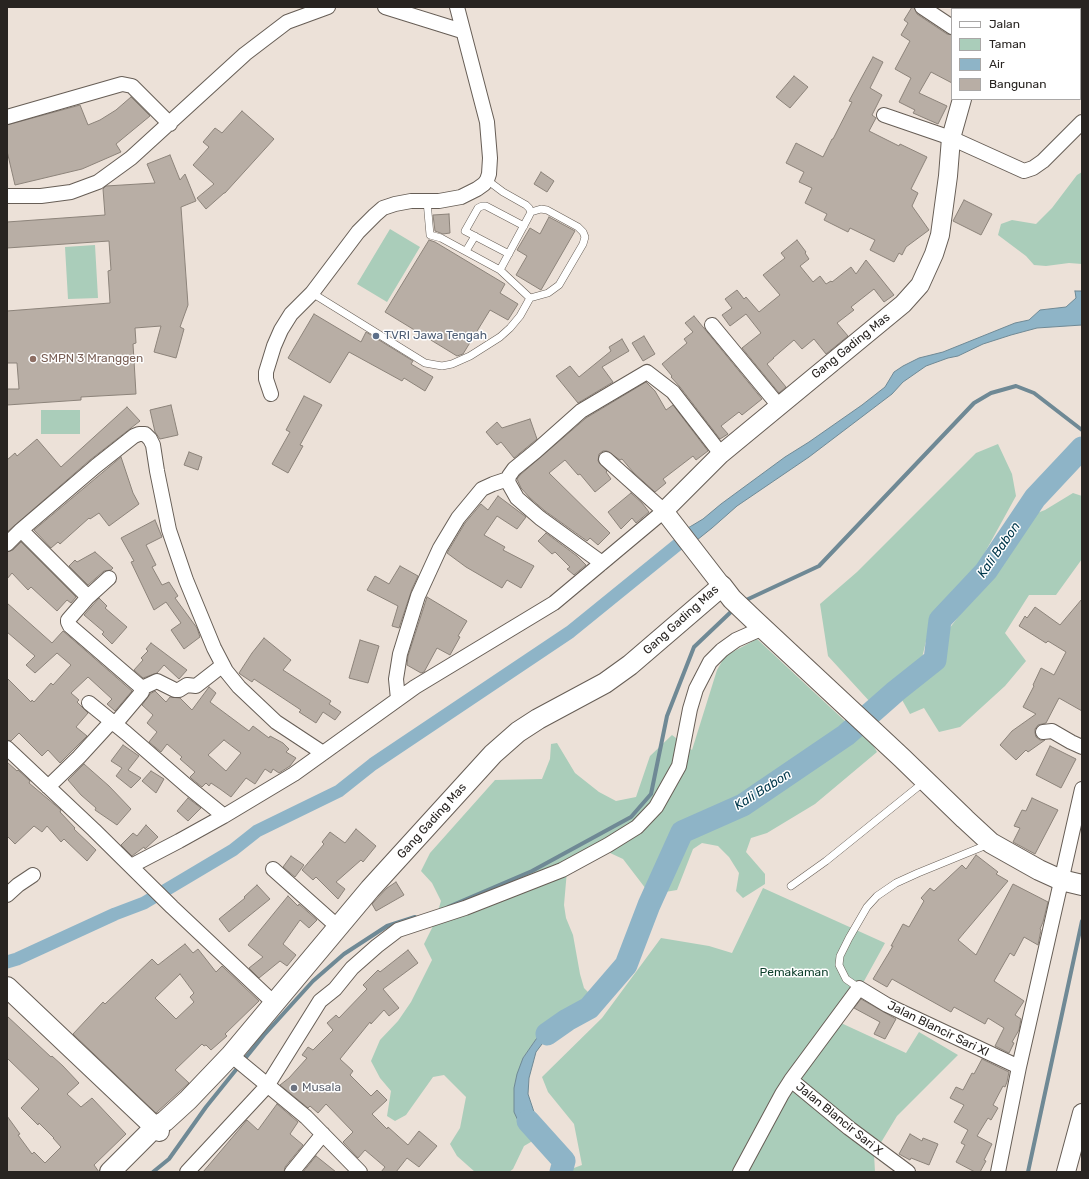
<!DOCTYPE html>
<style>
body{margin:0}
#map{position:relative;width:1089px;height:1179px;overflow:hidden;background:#ece1d8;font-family:Rubik,sans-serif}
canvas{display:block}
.frame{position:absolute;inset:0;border:8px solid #282421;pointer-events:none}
.legend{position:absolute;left:951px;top:8px;width:130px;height:92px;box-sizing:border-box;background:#fff;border:1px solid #a9a7a6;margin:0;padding:5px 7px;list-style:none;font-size:12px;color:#282421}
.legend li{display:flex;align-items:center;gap:8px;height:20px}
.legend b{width:20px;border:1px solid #a9a7a6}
</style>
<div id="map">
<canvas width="1089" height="1179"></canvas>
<div class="frame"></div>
<ul class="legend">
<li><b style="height:5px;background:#fff"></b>Jalan</li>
<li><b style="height:11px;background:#aacdba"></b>Taman</li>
<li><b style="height:11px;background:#8eb4c7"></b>Air</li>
<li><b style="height:11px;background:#b8aea5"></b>Bangunan</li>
</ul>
</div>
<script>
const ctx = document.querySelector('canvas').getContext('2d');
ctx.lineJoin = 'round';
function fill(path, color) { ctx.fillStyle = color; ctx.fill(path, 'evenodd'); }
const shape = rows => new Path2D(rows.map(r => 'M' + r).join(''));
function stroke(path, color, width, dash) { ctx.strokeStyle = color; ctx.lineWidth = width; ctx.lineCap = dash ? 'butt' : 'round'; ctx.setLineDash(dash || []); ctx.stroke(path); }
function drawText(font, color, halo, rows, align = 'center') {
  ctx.font = font + ' Rubik,sans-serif'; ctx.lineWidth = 3; ctx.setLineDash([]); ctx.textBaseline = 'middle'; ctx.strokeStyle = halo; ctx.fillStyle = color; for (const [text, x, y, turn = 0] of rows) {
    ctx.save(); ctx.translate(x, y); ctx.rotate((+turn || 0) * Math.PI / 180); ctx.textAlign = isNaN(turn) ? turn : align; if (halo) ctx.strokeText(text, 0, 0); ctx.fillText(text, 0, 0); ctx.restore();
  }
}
fill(shape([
 [1082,172,1082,264,1069,263,1046,266,1034,265,1026,256,998,235,1001,224,1012,220,1036,224,1052,208,1077,175],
 [390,229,420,247,387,302,357,284],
 [95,245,98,298,68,299,65,247],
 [41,410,80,410,80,434,41,434],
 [998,444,1012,474,1016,496,978,565,933,612,922,658,871,703,828,656,820,604,857,572,976,453],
 [1073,493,1082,496,1082,559,1056,595,1029,595,1005,633,1026,661,1005,686,960,727,939,732,924,708,910,714,901,698,942,663,943,637,979,589,991,576,1024,518,1045,510],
 [757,639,846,722,873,745,877,752,815,804,767,833,751,838,746,852,765,874,765,884,743,898,736,891,739,873,729,857,718,846,702,843,693,849,677,890,665,892,646,889,623,859,593,845,568,859,564,905,566,918,573,935,580,974,584,988,591,995,595,997,588,1006,570,1014,541,1032,523,1058,520,1125,536,1139,524,1146,513,1169,509,1172,475,1172,457,1156,450,1144,460,1128,466,1097,444,1075,433,1077,406,1115,395,1121,387,1116,391,1091,380,1078,371,1061,380,1040,398,1021,411,1002,432,960,424,944,434,924,441,901,432,883,421,871,430,853,495,780,542,779,550,759,551,744,557,743,575,773,599,792,616,801,636,797,650,756,672,735,692,750,717,670,725,656],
 [763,888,885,943,841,1023,906,1053,919,1032,958,1055,897,1116,874,1154,875,1172,563,1172,582,1165,574,1124,548,1092,542,1077,602,1018,661,938,709,946,732,953]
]), '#aacdba');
const water = shape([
 [1075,291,1082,291,1082,325,1037,328,1011,335,983,344,958,356,948,358,926,366,903,382,892,394,809,457,737,506,712,528,697,540,688,528,703,519,721,504,785,457,809,442,862,405,885,387,894,372,903,366,919,358,943,352,1015,323,1029,320,1040,310,1066,307,1076,298,1075,291],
 [570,1014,575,1019,555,1031,545,1040,536,1052,529,1078,528,1094,537,1121,553,1144,547,1146,542,1145,520,1125,514,1112,514,1088,517,1074,523,1058,541,1032,570,1014]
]);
fill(water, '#8eb4c7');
stroke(water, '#6f8995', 1);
stroke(shape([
 [744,601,819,566,974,403,991,393,1016,386,1034,393,1082,430],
 [448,907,532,871,631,817,651,794,667,716,694,647,734,609],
 [153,1172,169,1159,206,1107,264,1035,313,981,344,954,387,926,415,917],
 [1028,1172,1082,921]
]), '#6f8995', 4);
stroke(shape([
 [7,962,17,959,115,914,144,903,233,850,257,831,339,791,373,764,570,632,692,533]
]), '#8eb4c7', 13);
stroke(shape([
 [547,1034,567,1020,589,1008,626,965,649,905,682,832,743,805,846,735,896,691,935,660,940,620,986,571,1035,498,1082,448],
 [528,1121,564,1161,561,1172]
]), '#8eb4c7', 23);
const building = shape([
 [912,7,914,7,917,14,947,34,952,35,952,83,931,72,919,93,947,106,938,124,913,113,915,110,899,102,911,78,895,69,910,41,901,35,908,23,904,20,912,7],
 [873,57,883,62,870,88,882,95,872,115,876,118,869,131,899,146,900,144,927,157,911,189,918,193,912,206,929,230,906,247,902,255,899,253,894,262,870,250,875,240,850,228,848,232,824,220,827,214,805,203,812,188,799,182,804,172,786,163,796,143,823,157,832,139,833,139,852,102,849,101,873,57],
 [794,76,808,87,790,108,776,97,794,76],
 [131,97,150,116,116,144,121,152,82,169,15,185,7,151,7,125,80,105,88,125,100,120,116,110,131,97],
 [242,111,274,139,225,193,224,193,206,209,197,198,214,184,193,165,209,147,203,142,215,128,222,133,242,111],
 [170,155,180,180,185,174,196,201,181,207,188,305,180,327,184,329,176,358,154,352,161,326,135,328,136,343,133,344,136,394,81,397,81,400,7,405,7,389,19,389,17,363,7,363,7,311,110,303,108,271,111,270,109,241,7,248,7,222,105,215,103,189,106,186,155,183,147,164,170,155],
 [541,172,554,181,547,192,534,184,541,172],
 [964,200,992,214,981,235,953,221,964,200],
 [449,214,450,233,443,234,435,231,433,215,449,214],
 [549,217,575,231,541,290,516,275,527,256,517,250,530,228,540,234,549,217],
 [429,240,435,242,505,284,500,293,518,304,508,320,490,310,463,354,457,356,385,312,429,240],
 [797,240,806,252,805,253,809,259,800,266,813,282,820,276,826,284,831,281,832,282,851,267,856,274,866,260,894,295,884,302,874,289,851,307,854,310,837,323,848,336,826,354,814,339,802,349,794,340,773,358,774,358,767,364,786,387,779,393,742,348,761,333,746,314,730,326,722,315,732,308,725,299,737,290,744,299,746,297,759,312,780,295,763,275,785,258,781,253,797,240],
 [314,314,361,342,366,332,413,361,411,364,433,377,425,391,404,378,402,381,349,352,330,383,288,358,314,314],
 [694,316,762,399,742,415,739,412,721,426,728,434,720,439,680,387,671,377,672,376,662,364,687,343,684,339,693,332,685,323,694,316],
 [644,336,655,354,643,361,632,343,644,336],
 [622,339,629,351,602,367,613,382,578,403,556,376,570,366,579,377,611,351,609,347,622,339],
 [646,382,655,391,666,410,673,405,708,451,696,460,693,456,663,479,666,483,655,492,633,472,622,459,620,460,607,451,603,451,599,454,598,461,607,471,606,472,611,479,595,492,580,474,578,475,565,460,549,473,610,533,598,545,590,538,587,541,545,511,530,498,521,488,517,479,520,475,586,418,646,382],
 [304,396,322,405,300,445,303,446,288,473,272,464,290,432,286,430,304,396],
 [171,405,178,435,160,439,155,432,150,410,171,405],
 [127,407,140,421,90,460,7,532,7,460,15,453,17,456,37,439,61,467,127,407],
 [530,419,537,439,514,458,501,442,497,445,486,432,497,422,502,428,530,419],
 [189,452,202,457,198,470,184,465,189,452],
 [121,457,133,493,139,504,109,526,99,513,90,519,89,518,60,544,58,542,51,548,34,530,121,457],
 [631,493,642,503,649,512,636,523,632,518,621,529,608,512,631,493],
 [498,496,526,517,517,529,497,516,484,535,505,547,503,550,534,566,521,588,507,580,502,588,466,567,447,553,465,523,481,504,488,510,498,496],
 [155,520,162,537,146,545,156,565,152,567,162,585,169,582,178,596,175,598,197,628,200,637,184,649,171,630,181,623,166,602,154,610,131,562,134,561,121,538,155,520],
 [546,533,577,556,586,565,574,575,567,569,570,567,555,552,552,554,538,541,546,533],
 [21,542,76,597,71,603,67,600,57,611,31,587,28,590,12,573,7,579,7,552,13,550,21,542],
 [95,552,113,568,111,570,104,571,88,585,69,566,75,560,77,562,95,552],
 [400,566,418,576,412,589,399,628,392,626,398,606,367,590,375,576,389,584,400,566],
 [427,597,467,621,458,636,460,637,450,655,437,648,424,672,421,673,407,665,408,656,427,597],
 [99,598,107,606,105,608,127,627,112,644,102,634,104,632,84,615,99,598],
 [1082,599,1082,711,1059,698,1046,723,1038,725,1035,729,1035,733,1036,737,1040,740,1045,740,1028,752,1026,750,1016,760,1000,745,1012,731,1036,714,1023,707,1034,686,1033,685,1041,668,1054,675,1066,652,1048,641,1046,643,1019,626,1025,616,1027,618,1035,607,1060,625,1082,599],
 [7,603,52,643,63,631,132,691,115,711,107,704,112,699,88,677,71,693,79,700,77,702,88,713,76,727,87,736,60,763,48,750,42,756,19,733,11,741,7,740,7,678,31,702,32,700,34,702,51,683,53,685,71,665,57,653,35,673,26,665,35,656,7,632,7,603],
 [264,638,291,660,283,670,331,701,329,704,341,712,335,720,323,712,316,723,299,712,301,710,254,679,252,682,240,674,239,673,252,653,264,638],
 [360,640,379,646,368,683,349,678,360,640],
 [151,643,187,670,179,679,164,665,157,673,143,678,134,670,143,660,141,658,148,651,146,649,151,643],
 [209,687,216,693,210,702,249,731,253,726,269,738,270,736,283,743,289,749,286,752,296,758,290,766,279,773,273,769,271,773,265,769,255,784,246,778,231,797,220,789,211,783,209,786,206,783,202,787,192,779,190,777,195,772,180,759,182,757,167,744,161,752,149,742,157,732,147,723,153,715,142,705,150,694,155,691,166,702,170,697,180,698,192,710,209,687],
 [224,740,241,753,226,771,208,755,224,740],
 [123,745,139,756,128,770,141,778,131,788,116,776,122,768,111,761,123,745],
 [1050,746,1076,759,1061,788,1036,775,1050,746],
 [7,762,17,771,18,770,30,781,29,783,61,810,60,812,75,828,74,829,96,850,87,861,64,839,61,842,47,826,42,832,34,826,15,844,7,836,7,762],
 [84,764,109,786,131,809,117,825,95,810,96,808,81,795,68,780,84,764],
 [151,771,164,779,156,793,142,781,151,771],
 [188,798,201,808,188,821,177,811,188,798],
 [1032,798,1058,810,1035,854,1013,842,1020,828,1014,826,1022,810,1026,811,1032,798],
 [146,825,158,837,145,849,144,847,132,856,121,845,133,833,137,836,146,825],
 [356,829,376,846,363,862,361,860,336,882,345,889,338,899,316,877,313,880,302,870,324,844,322,842,330,832,345,843,356,829],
 [976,855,998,872,996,874,1008,881,958,940,976,955,1013,884,1048,902,1043,922,1040,929,1041,930,1038,945,1024,937,1014,956,1010,953,994,981,1024,1001,1015,1015,1021,1019,1019,1030,1012,1042,1014,1043,1009,1053,995,1046,1004,1028,988,1018,985,1024,954,1007,951,1012,892,979,887,987,873,979,893,946,891,946,903,924,909,927,924,901,921,898,930,888,934,891,962,865,966,869,976,855],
 [291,856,304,865,295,877,283,867,291,856],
 [396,882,404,895,376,911,372,904,387,888,396,882],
 [257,885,270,899,229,932,219,919,245,898,244,897,257,885],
 [288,896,298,906,299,904,317,920,309,928,300,920,283,944,296,955,287,966,280,961,259,978,249,968,263,957,248,945,288,896],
 [185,944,193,953,198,949,216,972,222,966,259,1001,225,1034,227,1036,211,1050,206,1045,204,1046,202,1044,175,1070,189,1083,156,1113,73,1034,103,1002,105,1004,152,959,158,965,185,944],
 [180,974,194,993,190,997,194,1002,176,1019,155,998,180,974],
 [408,950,418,963,383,989,399,1008,389,1016,384,1010,371,1024,370,1022,340,1059,353,1071,350,1075,371,1096,377,1090,387,1100,372,1114,387,1129,388,1127,408,1145,419,1131,437,1146,419,1167,407,1158,396,1172,381,1172,385,1167,365,1150,358,1158,343,1142,353,1132,326,1104,318,1113,310,1106,308,1108,280,1085,289,1078,307,1058,302,1055,308,1047,313,1050,333,1030,327,1023,336,1015,339,1018,367,989,363,985,378,970,380,972,408,950],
 [861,999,896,1019,885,1039,874,1034,880,1022,854,1008,861,999],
 [7,1016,51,1057,52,1056,63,1066,79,1083,67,1094,81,1107,92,1098,126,1134,94,1165,99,1172,7,1172,7,1116,20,1134,18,1135,32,1154,34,1152,45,1163,61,1147,53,1138,54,1138,39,1123,38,1125,21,1108,39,1089,7,1058,7,1016],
 [982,1059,1009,1072,1007,1082,1005,1087,1003,1086,993,1105,998,1108,991,1120,988,1118,977,1136,992,1144,984,1160,986,1161,980,1172,975,1172,956,1162,965,1145,961,1143,968,1130,954,1122,964,1105,950,1098,956,1087,963,1090,972,1073,974,1074,982,1059],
 [277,1104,298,1122,290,1134,303,1145,285,1167,284,1172,203,1172,247,1120,258,1130,277,1104],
 [910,1134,922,1141,923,1138,938,1144,929,1165,911,1158,910,1160,899,1154,910,1134],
 [316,1156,336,1172,303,1172,316,1156]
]);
fill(building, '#b8aea5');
stroke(building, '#8c837a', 1);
const service = shape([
 [487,180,503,192,526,205,529,208,531,212,529,216,500,270],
 [427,201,430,235,441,238,500,270,530,298],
 [466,251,475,236],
 [509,254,465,231,478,208,482,206,486,206,524,226],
 [312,293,425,363,442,366,452,364,470,356,500,337,510,328,520,316,530,298,548,293,559,285,583,244,585,237,583,232,578,227,547,210,541,209,531,212],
 [791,886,826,861,924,782],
 [859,988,846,979,839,965,840,956,849,938,867,907,877,896,896,883,918,873,989,844]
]);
const minor = shape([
 [385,7,462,31],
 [922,7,952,27],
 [884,115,951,138,1024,171,1033,168,1043,161,1082,122],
 [7,117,122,84,132,86,170,124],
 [7,196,41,196,71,192,98,182,131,158,245,54,287,22,328,7],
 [712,325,779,406],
 [271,394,266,379,266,372,274,346,281,330,291,314,312,293,358,232,375,215,383,208,395,204,411,201,439,201,461,197,477,189,484,184,487,180,489,174,490,158,487,122,457,7],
 [21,530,88,597],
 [7,544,21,530,96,466,134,436,139,434,145,434,150,439,153,445,157,471,169,530,186,580,214,648,226,671,239,687,276,722,323,753],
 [602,563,540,518,517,498,508,482,509,476,514,469,536,451,581,411,647,372,673,392,721,454],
 [109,578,88,597,68,620,68,622,70,626,142,688,142,692,115,724],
 [142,688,157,681,175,690,179,690,187,685,196,686,223,665],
 [398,699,396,679,400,654,418,596,440,548,458,518,482,489,493,484,508,479],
 [89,703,126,733,187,786,224,816],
 [1043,732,1052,731,1071,742,1082,747],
 [7,748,94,830,172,907,274,1003],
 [48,787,79,757,112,721],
 [131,866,179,841,224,816,294,774,415,687,554,603,664,511,606,459],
 [273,869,338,927],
 [7,895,18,885,33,875],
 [231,1055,306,1117,360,1172],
 [791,1080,849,1128,908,1172],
 [187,1172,267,1086,320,1001,335,989,352,968,377,946,398,930,465,908,562,870,608,845,637,827,656,807,679,766,690,709,696,689,710,662,722,650,736,640,763,628],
 [292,1172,323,1134],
 [740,1172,782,1094,791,1080,859,988,887,1005,1019,1067],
 [998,1172,1019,1067,1082,789]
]);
const tertiary = shape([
 [1014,9,1015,7],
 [722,586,664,511,721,454,903,304,920,285,934,254,940,235,948,176,951,138,962,99],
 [1066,1172,1082,1113]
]);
const secondary = shape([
 [7,987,159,1131],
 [110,1172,155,1127,165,1121,188,1100,231,1055,370,889,493,754,518,732,538,719,605,683,630,665,722,586,732,599,753,619,902,758,965,819,991,843,1039,870,1061,880,1082,885]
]);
stroke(service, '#675e56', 8);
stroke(minor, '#675e56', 16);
stroke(tertiary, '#675e56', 20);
stroke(secondary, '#675e56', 22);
stroke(service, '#fff', 7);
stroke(minor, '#fff', 14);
stroke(tertiary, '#fff', 18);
stroke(secondary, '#fff', 20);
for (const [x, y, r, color] of [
 [376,336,4,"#5c6f8a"],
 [33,359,4,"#8d6e63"],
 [294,1088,4,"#6b7280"]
]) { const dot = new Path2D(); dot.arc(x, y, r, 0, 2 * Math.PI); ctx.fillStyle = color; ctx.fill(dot); stroke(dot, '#fff', 1.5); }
drawText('12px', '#4e5e75', '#fff', [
 ["TVRI Jawa Tengah",384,336]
], 'left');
drawText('12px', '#282421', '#fff', [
 ["Gang Gading Mas",851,346,-39],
 ["Gang Gading Mas",681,620,-42],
 ["Gang Gading Mas",432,821,-48],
 ["Jalan Blancir Sari XI",938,1029,26],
 ["Jalan Blancir Sari X",839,1119,39]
]);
drawText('12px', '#785e54', '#fff', [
 ["SMPN 3 Mranggen",41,359]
], 'left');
drawText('12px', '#0d3f2b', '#fff', [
 ["Pemakaman",794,973]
]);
drawText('12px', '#5b616d', '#fff', [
 ["Musala",302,1088]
], 'left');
drawText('italic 13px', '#00384c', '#fff', [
 ["Kali Babon",999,550,-55],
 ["Kali Babon",763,790,-32]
]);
</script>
